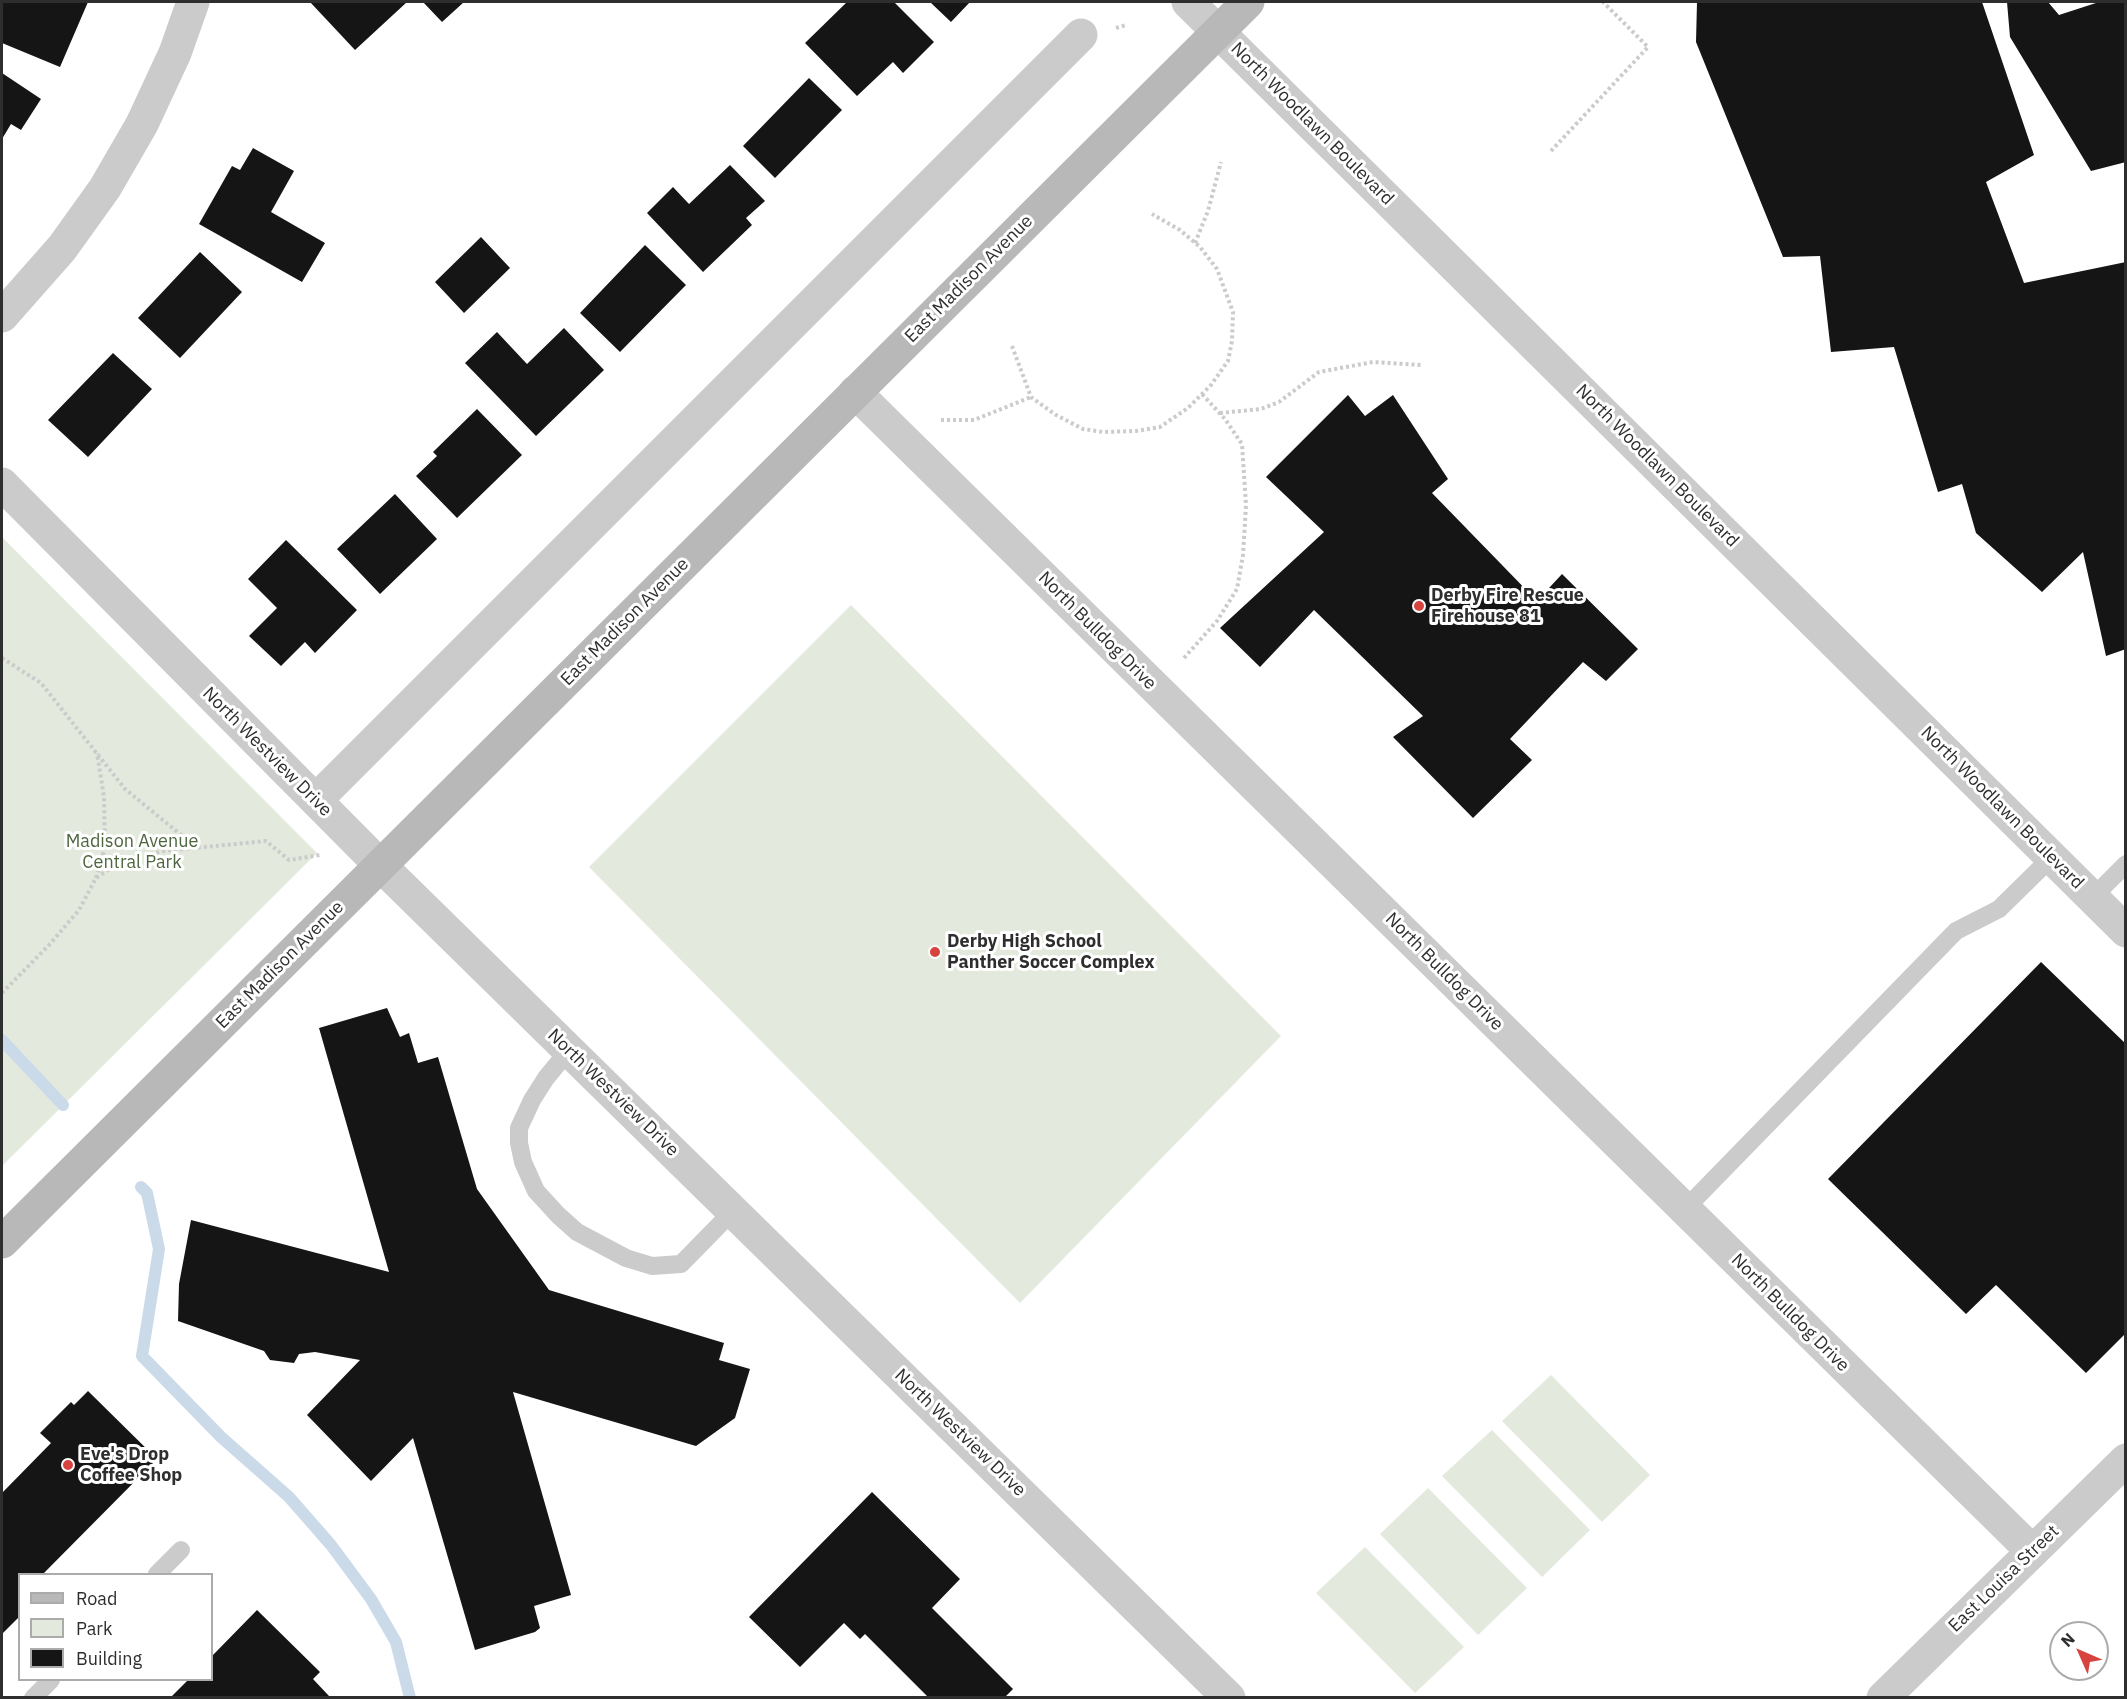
<!DOCTYPE html>
<style>
body{margin:0}
#map{position:relative;width:2127px;height:1699px;overflow:hidden;background:#fff;font-family:"IBM Plex Sans",sans-serif}
canvas{display:block}
.frame{position:absolute;inset:0;border:3px solid #2e2e2e;pointer-events:none}
.legend{position:absolute;left:18px;top:1573px;width:195px;height:108px;box-sizing:border-box;background:#fff;border:2px solid #ababab;margin:0;padding:8px 10px;list-style:none;font-size:18px;color:#2e2e2e}
.legend li{display:flex;align-items:center;gap:12px;height:30px}
.legend b{width:30px;border:2px solid #ababab}
.north{position:absolute;left:2049px;top:1621px;width:60px;height:60px;box-sizing:border-box;background:#fff;border:2px solid #ababab;border-radius:50%;rotate:315deg;font-size:16px;font-weight:700;line-height:24px;text-align:center;color:#2e2e2e}
.north::after{content:'';display:block;margin:auto;width:21px;height:27px;background:#d7443f;clip-path:polygon(50% 0,100% 100%,50% 72%,0 100%)}
</style>
<div id="map">
<canvas width="2127" height="1699"></canvas>
<div class="frame"></div>
<ul class="legend">
<li><b style="height:8px;background:#b8b8b8"></b>Road</li>
<li><b style="height:16px;background:#e3eadd"></b>Park</li>
<li><b style="height:16px;background:#151515"></b>Building</li>
</ul>
<div class="north">N</div>
</div>
<script>
const ctx = document.querySelector('canvas').getContext('2d');
ctx.lineJoin = 'round';
function fill(path, color) { ctx.fillStyle = color; ctx.fill(path, 'evenodd'); }
const shape = rows => new Path2D(rows.map(r => 'M' + r).join(''));
function stroke(path, color, width, dash) { ctx.strokeStyle = color; ctx.lineWidth = width; ctx.lineCap = dash ? 'butt' : 'round'; ctx.setLineDash(dash || []); ctx.stroke(path); }
function drawText(font, color, halo, rows, align = 'center') {
  ctx.font = font + ' "IBM Plex Sans",sans-serif'; ctx.lineWidth = 6; ctx.setLineDash([]); ctx.textBaseline = 'middle'; ctx.strokeStyle = halo; ctx.fillStyle = color; for (const [text, x, y, turn = 0] of rows) {
    ctx.save(); ctx.translate(x, y); ctx.rotate((+turn || 0) * Math.PI / 180); ctx.textAlign = isNaN(turn) ? turn : align; if (halo) ctx.strokeText(text, 0, 0); ctx.fillText(text, 0, 0); ctx.restore();
  }
}
fill(shape([
 [2,537,317,853,2,1166],
 [851,605,1281,1036,1020,1303,589,867],
 [1551,1375,1650,1475,1602,1522,1502,1421],
 [1492,1430,1590,1530,1542,1577,1442,1476],
 [1428,1488,1527,1588,1478,1635,1380,1534],
 [1365,1547,1464,1647,1415,1693,1316,1593]
]), '#e3eadd');
stroke(shape([
 [2,1040,63,1105],
 [141,1187,147,1193,159,1249,142,1356,221,1437,289,1497,331,1545,371,1599,396,1642,410,1698]
]), '#cbdae9', 12);
fill(shape([
 [2,2,88,2,60,67,2,43,3,23,2,23],
 [310,2,407,2,355,50],
 [423,2,464,2,442,22],
 [847,2,894,2,934,42,903,73,893,62,857,96,805,43],
 [930,2,970,2,951,22],
 [1697,2,1982,2,2034,155,1986,182,2024,283,2126,262,2126,649,2106,656,2083,552,2042,592,1976,533,1962,484,1938,492,1894,347,1831,352,1820,256,1783,257,1696,42],
 [2007,2,2048,2,2059,15,2099,2,2126,2,2126,162,2091,171,2010,37],
 [2,73,41,99,21,130,11,124,2,139],
 [809,78,842,110,775,178,743,146],
 [253,148,294,171,271,212,325,243,302,282,199,224,232,166,240,170],
 [730,165,765,201,746,218,752,225,703,272,647,213,673,187,689,204],
 [481,237,510,268,464,313,435,282],
 [645,245,686,285,620,352,580,313],
 [200,252,242,292,180,358,138,318],
 [564,328,604,370,536,436,465,363,497,332,527,364],
 [113,353,152,389,88,457,48,420],
 [1348,395,1365,416,1393,395,1448,479,1432,493,1537,601,1562,574,1638,649,1606,681,1583,662,1510,739,1532,760,1473,818,1393,737,1423,716,1314,610,1260,667,1220,628,1324,532,1266,477],
 [477,409,522,455,457,518,416,476,437,456,433,452],
 [395,494,437,539,380,594,337,549],
 [286,540,357,610,315,653,305,642,281,666,249,636,277,608,248,579],
 [2041,962,2126,1044,2126,1333,2086,1373,1996,1285,1966,1314,1828,1179],
 [387,1008,400,1037,409,1033,418,1063,438,1057,477,1189,549,1290,724,1343,719,1360,750,1369,735,1418,696,1446,513,1392,571,1595,534,1606,540,1628,535,1632,475,1650,413,1438,371,1481,307,1415,360,1360,315,1352,299,1354,294,1363,270,1360,264,1351,178,1321,179,1284,191,1220,389,1272,319,1028],
 [88,1391,157,1459,43,1574,20,1574,20,1616,2,1634,2,1493,51,1443,40,1433,71,1402,74,1405],
 [872,1492,960,1579,932,1608,1013,1689,1004,1698,929,1698,865,1634,860,1639,844,1623,800,1667,749,1617],
 [257,1610,320,1672,313,1679,329,1696,327,1698,170,1698,188,1680,212,1680,212,1656]
]), '#151515');
stroke(shape([
 [1116,28,1126,25],
 [1551,151,1648,47,1603,2],
 [1195,243,1208,211,1221,162],
 [1012,346,1031,397,1056,415,1083,429,1103,432,1136,431,1160,427,1188,408,1211,385,1228,361,1232,341,1233,312,1217,269,1200,247,1180,230,1152,214],
 [1220,413,1261,409,1279,402,1319,372,1373,362,1421,365],
 [941,420,974,420,1031,397],
 [2,658,41,683,125,789,197,848],
 [1184,658,1217,621,1237,589,1243,555,1246,505,1242,444,1225,419,1202,394],
 [96,878,105,847,104,797,97,753],
 [2,993,50,944,79,910,96,878,123,860,164,851,266,841,289,860,320,855]
]), '#cbcbcb', 4, [3, 3]);
stroke(shape([
 [2092,898,2126,864],
 [569,1050,546,1078,532,1100,519,1128,519,1143,523,1162,536,1191,558,1215,577,1232,626,1258,652,1266,681,1264,733,1211],
 [1685,1209,1956,931,1999,909,2052,857],
 [157,1574,181,1550],
 [33,1698,51,1680]
]), '#cbcbcb', 18);
stroke(shape([
 [2,316,62,248,105,188,142,124,175,53,193,2],
 [855,392,2032,1551],
 [2,484,380,865,1229,1698],
 [316,800,1081,35],
 [1883,1698,2126,1460]
]), '#cbcbcb', 33);
stroke(shape([
 [1188,2,2126,931]
]), '#cbcbcb', 33);
stroke(shape([
 [2,1242,1248,2]
]), '#b8b8b8', 33);
for (const [x, y, r, color] of [
 [1419,606,6,"#d7443f"],
 [935,952,6,"#d7443f"],
 [68,1465,6,"#d7443f"]
]) { const dot = new Path2D(); dot.arc(x, y, r, 0, 2 * Math.PI); ctx.fillStyle = color; ctx.fill(dot); stroke(dot, '#fff', 2); }
drawText('18px', '#2e2e2e', '#fff', [
 ["North Woodlawn Boulevard",1312,124,45],
 ["East Madison Avenue",969,279,-45],
 ["North Woodlawn Boulevard",1657,466,45],
 ["East Madison Avenue",625,622,-45],
 ["North Bulldog Drive",1097,631,45],
 ["North Westview Drive",267,752,45],
 ["North Woodlawn Boulevard",2002,808,45],
 ["East Madison Avenue",280,965,-45],
 ["North Bulldog Drive",1444,972,45],
 ["North Westview Drive",613,1093,44],
 ["North Bulldog Drive",1790,1313,45],
 ["North Westview Drive",960,1433,44],
 ["East Louisa Street",2004,1579,-44]
]);
drawText('bold 18px', '#2e2e2e', '#fff', [
 ["Derby Fire Rescue",1431,596],
 ["Firehouse 81",1431,617],
 ["Derby High School",947,942],
 ["Panther Soccer Complex",947,963],
 ["Eve's Drop",80,1455],
 ["Coffee Shop",80,1476]
], 'left');
drawText('18px', '#4e663f', '#fff', [
 ["Madison Avenue",132,842],
 ["Central Park",132,863]
]);
</script>
